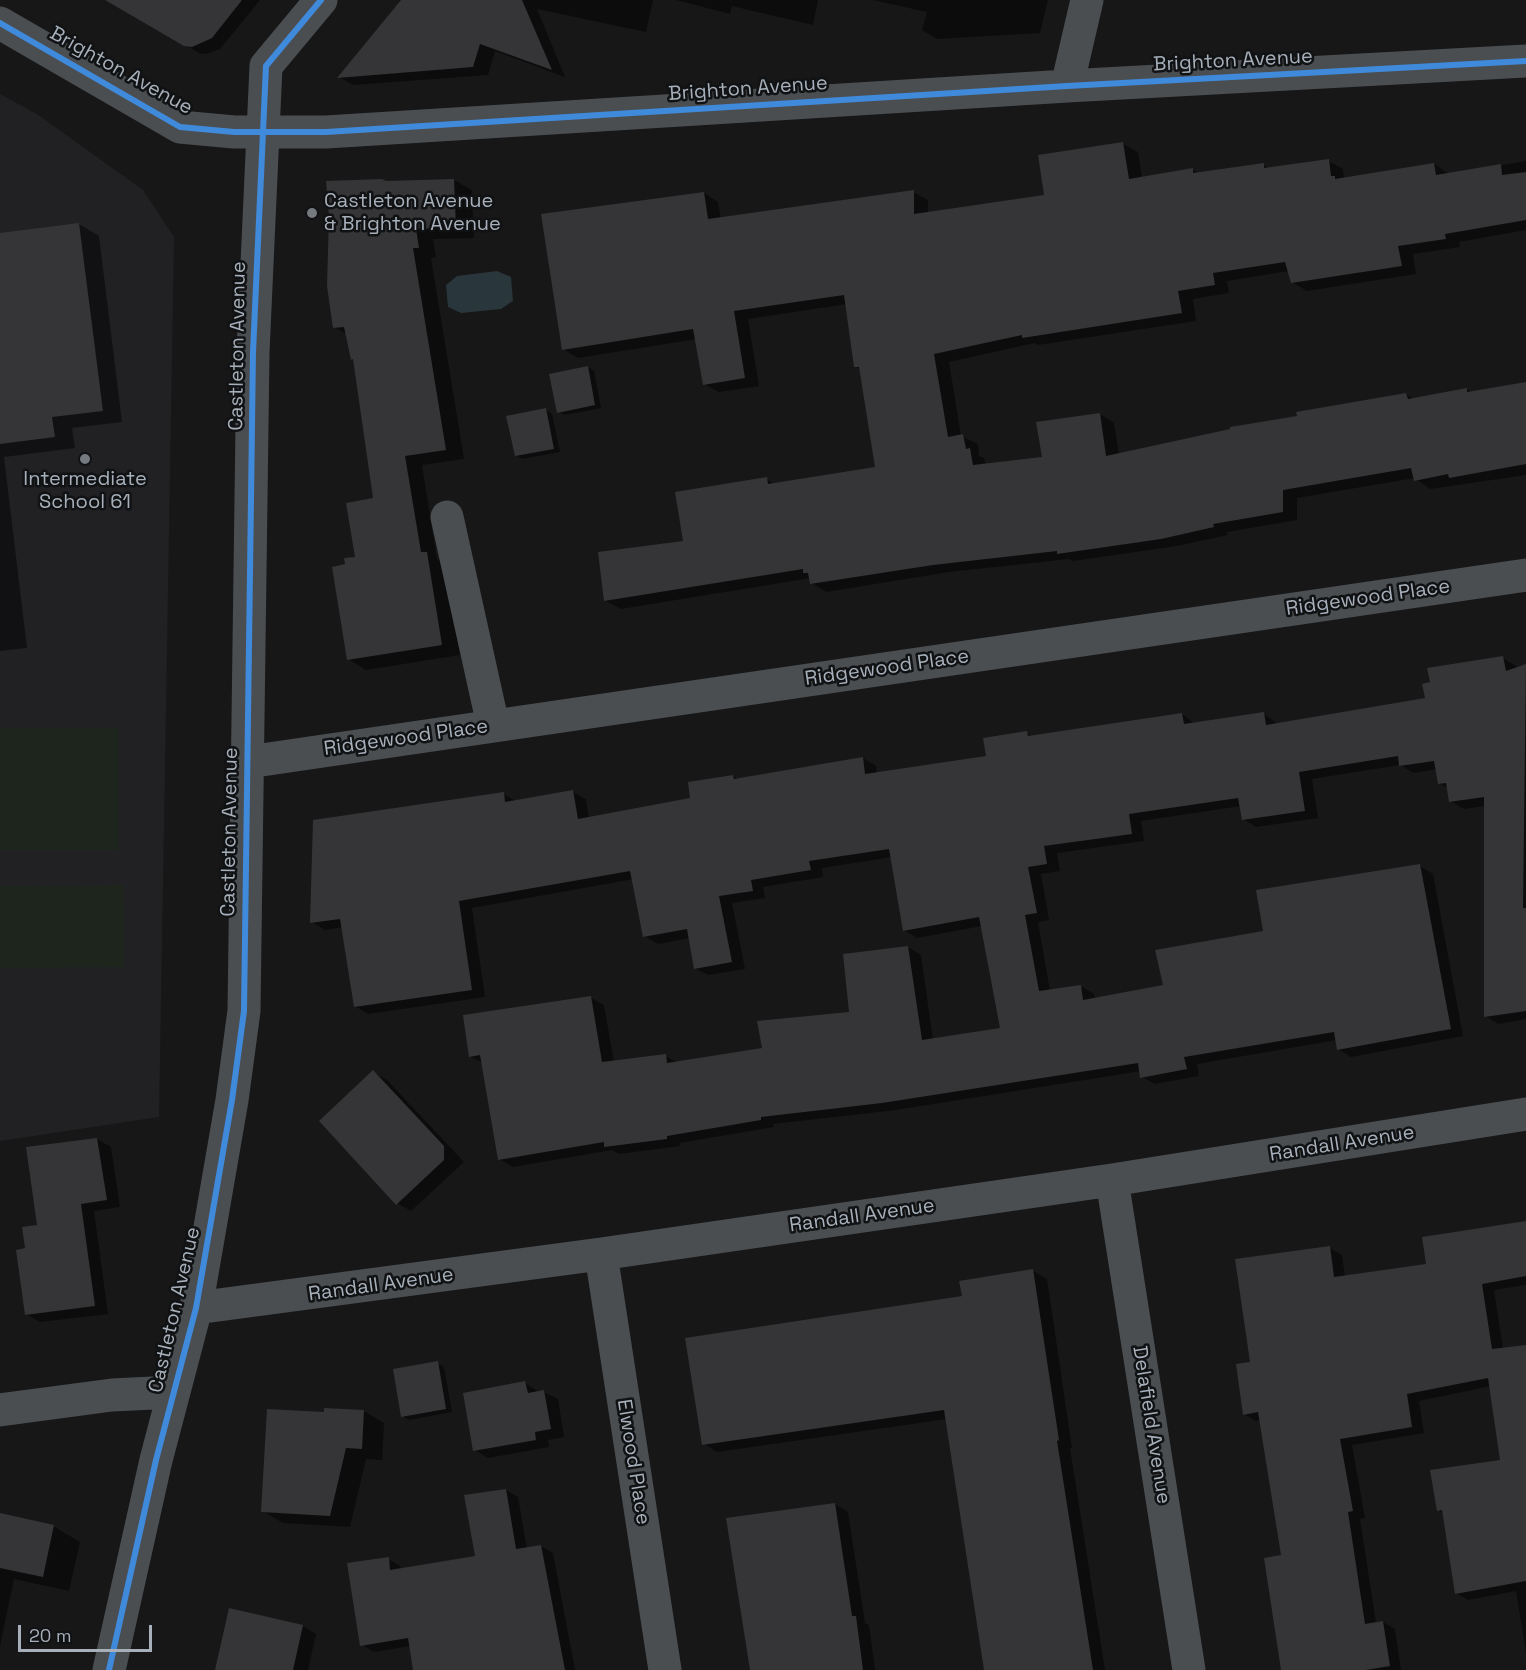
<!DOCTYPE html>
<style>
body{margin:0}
#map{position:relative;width:1526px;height:1670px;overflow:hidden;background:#171718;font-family:"Space Grotesk",sans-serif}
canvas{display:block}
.scale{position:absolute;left:18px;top:1625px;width:134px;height:27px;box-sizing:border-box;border:3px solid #a7b0ba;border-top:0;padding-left:8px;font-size:18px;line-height:21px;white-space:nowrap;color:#a7b0ba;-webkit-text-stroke:4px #111214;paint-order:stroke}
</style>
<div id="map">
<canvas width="1526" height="1670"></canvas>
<div class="scale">20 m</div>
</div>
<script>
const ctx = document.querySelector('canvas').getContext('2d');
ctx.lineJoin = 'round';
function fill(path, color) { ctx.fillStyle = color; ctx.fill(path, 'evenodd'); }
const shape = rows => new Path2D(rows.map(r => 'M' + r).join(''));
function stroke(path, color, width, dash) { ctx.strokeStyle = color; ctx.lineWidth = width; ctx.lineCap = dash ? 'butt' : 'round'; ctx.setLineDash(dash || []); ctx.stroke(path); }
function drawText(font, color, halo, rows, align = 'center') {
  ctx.font = font + ' "Space Grotesk",sans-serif'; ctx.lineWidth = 5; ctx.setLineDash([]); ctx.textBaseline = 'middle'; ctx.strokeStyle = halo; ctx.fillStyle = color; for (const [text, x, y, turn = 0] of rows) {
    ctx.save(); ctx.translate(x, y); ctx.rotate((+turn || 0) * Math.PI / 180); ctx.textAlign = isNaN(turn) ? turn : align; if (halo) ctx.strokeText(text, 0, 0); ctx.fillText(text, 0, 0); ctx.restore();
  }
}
fill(shape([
 [0,94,37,114,143,190,174,237,159,1117,0,1141]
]), '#212124');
fill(shape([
 [0,728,118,728,118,850,0,850],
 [123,885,125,967,0,968,0,886]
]), '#1d251d');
fill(shape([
 [497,271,511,277,513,301,501,309,461,313,448,307,446,285,457,276]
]), '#29363b');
fill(shape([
 [108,0,260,0,220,49,206,54,199,53],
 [404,0,653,0,646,32,537,9,565,77,495,51,488,75,353,85,339,77],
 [676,0,818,0,813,25,732,6,730,14],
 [873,0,1048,0,1040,33,937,39,922,30,927,12],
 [1123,144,1138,152,1142,178,1192,169,1200,174,1263,165,1270,169,1328,161,1343,169,1344,179,1434,164,1449,174,1526,161,1526,230,1459,242,1460,247,1413,254,1416,274,1307,291,1292,282,1289,271,1227,281,1229,293,1193,299,1196,321,1038,345,1035,343,949,362,961,436,978,444,979,456,984,458,986,465,1044,459,1100,414,1114,423,1119,454,1406,394,1415,400,1467,389,1472,392,1526,383,1526,475,1430,489,1415,478,1297,498,1297,520,1227,532,1228,535,1177,546,1073,561,1069,559,949,572,826,592,812,583,811,578,621,609,606,601,766,479,775,484,877,468,861,370,855,366,847,304,748,319,759,386,719,392,704,384,697,339,578,358,563,349,704,193,718,202,721,219,913,192,928,200,928,214,1045,196],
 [454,180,472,190,474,238,433,239,436,257,431,258,464,459,422,465,437,559,445,563,460,655,366,670,348,659,347,566,356,558,375,499,355,361,352,359,347,334,334,327],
 [79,224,99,236,122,422,72,428,75,448,4,457,27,648,0,651,0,234],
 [588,367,594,371,601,408,565,415,558,412],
 [546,410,552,414,560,452,522,459,516,455],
 [1503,658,1516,666,1517,670,1526,669,1526,1019,1498,1024,1485,1016,1485,806,1464,809,1450,801,1448,788,1440,784,1437,769,1414,773,1400,765,1312,779,1318,818,1256,827,1243,819,1241,806,1141,821,1144,841,1057,853,1060,871,1041,874,1049,920,1038,922,1050,991,1081,986,1094,994,1095,999,1164,986,1264,933,1420,866,1433,874,1463,1036,1351,1057,1338,1049,1337,1040,1197,1064,1199,1076,1155,1084,1142,1077,1141,1071,896,1110,773,1124,774,1127,679,1143,680,1146,619,1154,612,1150,513,1167,499,1159,483,1063,470,1056,591,998,604,1005,614,1062,665,1056,678,1063,764,1049,851,1013,908,947,921,955,933,1040,1002,1029,982,926,917,938,904,930,892,857,822,868,823,877,763,887,765,898,732,903,745,969,708,975,695,968,690,938,658,944,644,936,634,879,472,908,485,997,368,1014,355,1006,343,927,325,930,312,922,504,794,517,802,573,792,586,799,589,818,692,799,733,776,738,779,863,758,876,766,877,773,988,757,1027,733,1033,737,1182,714,1195,724,1264,714,1278,724,1426,700],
 [373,1072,387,1080,464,1162,411,1211,397,1203],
 [97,1139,111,1147,120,1207,94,1211,108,1314,40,1322,26,1314,26,1250],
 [1526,1222,1526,1285,1494,1290,1503,1349,1526,1346,1526,1653,1516,1591,1468,1600,1456,1593,1444,1513,1438,1510,1501,1461,1491,1386,1419,1401,1424,1433,1352,1445,1365,1518,1360,1519,1376,1623,1383,1622,1395,1629,1401,1670,1282,1670,1283,1556,1261,1420,1256,1421,1244,1414,1251,1363,1330,1248,1342,1255,1345,1277,1428,1265],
 [1033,1271,1047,1279,1072,1448,1070,1448,1105,1670,985,1670,947,1419,717,1452,704,1444,963,1297],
 [437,1363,444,1367,452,1412,409,1420,402,1416],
 [525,1383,539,1392,544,1392,558,1399,564,1437,548,1440,549,1447,488,1458,475,1450],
 [364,1411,384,1423,382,1460,366,1459,350,1527,283,1523,263,1511,326,1414],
 [506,1490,518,1497,527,1549,541,1546,553,1553,575,1670,414,1670,410,1646,374,1652,362,1645,388,1559,400,1566,401,1570,477,1557],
 [835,1504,848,1512,865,1623,869,1625,875,1670,752,1670],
 [0,1515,53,1526,80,1542,69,1591,14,1579,0,1646],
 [231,1610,303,1626,316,1634,308,1670,218,1670]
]), '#0007');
fill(shape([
 [105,0,242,0,212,38,192,47,184,46],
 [401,0,522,0,552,70,480,44,473,67,337,78],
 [1123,142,1129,179,1193,168,1193,173,1264,163,1264,168,1329,159,1331,176,1335,176,1335,179,1434,163,1436,175,1501,164,1502,175,1526,172,1526,220,1445,234,1446,239,1398,246,1402,266,1291,283,1285,262,1213,273,1215,285,1178,291,1182,313,1022,338,1022,335,934,354,948,437,963,434,966,449,970,448,973,465,1042,457,1036,422,1100,413,1106,456,1230,429,1230,427,1297,416,1296,412,1406,393,1408,399,1467,388,1467,392,1526,382,1526,464,1449,478,1448,474,1414,481,1411,468,1283,490,1283,512,1213,524,1214,527,1161,539,1057,554,1057,551,933,565,810,584,808,573,803,573,803,569,604,601,598,552,683,541,675,492,767,477,768,484,875,467,859,367,854,367,844,295,734,311,745,378,703,385,693,329,562,350,541,214,704,192,708,219,914,190,914,214,1044,195,1038,155],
 [382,179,386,181,454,179,456,228,416,229,419,248,413,248,446,450,405,456,421,552,427,552,442,645,347,660,332,567,345,564,344,558,355,557,346,503,373,498,353,359,351,360,344,327,333,328,327,286,329,216,326,181],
 [79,223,103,411,52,417,55,437,0,444,0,233],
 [588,366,595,405,557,413,549,374],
 [546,408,554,449,515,456,506,416],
 [1503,656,1506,671,1526,664,1523,908,1526,908,1526,1011,1484,1017,1484,797,1449,802,1446,783,1438,784,1434,761,1399,766,1398,756,1299,772,1305,811,1242,820,1238,798,1129,814,1132,834,1044,846,1047,864,1028,867,1037,913,1025,915,1039,991,1081,985,1083,1000,1163,985,1155,950,1263,931,1256,890,1420,864,1451,1029,1337,1050,1334,1032,1184,1057,1187,1069,1140,1078,1138,1063,882,1103,761,1117,761,1120,667,1136,667,1139,604,1147,604,1142,498,1160,480,1055,469,1057,463,1015,591,996,602,1062,666,1054,667,1063,762,1048,757,1021,849,1012,843,954,908,946,922,1040,1000,1028,979,917,903,931,889,849,809,861,811,870,751,880,753,891,719,896,732,962,694,969,687,929,643,937,630,871,459,901,472,990,354,1007,340,919,310,923,313,820,504,792,505,802,573,790,578,819,690,798,688,782,733,775,734,779,863,757,865,774,986,756,983,738,1027,731,1028,736,1182,713,1184,724,1264,712,1266,725,1425,698,1422,684,1430,682,1427,668],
 [373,1070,444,1146,444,1160,396,1205,319,1121],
 [97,1138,107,1200,81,1204,95,1306,25,1315,16,1250,25,1248,22,1227,37,1225,26,1147],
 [1526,1221,1526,1276,1482,1284,1492,1349,1526,1345,1526,1581,1455,1594,1442,1510,1437,1511,1430,1470,1500,1460,1488,1378,1407,1394,1412,1427,1340,1439,1353,1511,1348,1512,1365,1624,1383,1621,1390,1666,1366,1670,1281,1670,1264,1558,1281,1555,1258,1412,1243,1415,1236,1364,1250,1362,1235,1259,1330,1246,1334,1277,1426,1264,1422,1237],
 [1033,1269,1059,1440,1057,1441,1093,1670,984,1670,944,1410,702,1445,685,1338,962,1296,959,1281],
 [438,1361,446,1409,401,1417,393,1369],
 [525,1381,528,1393,544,1390,551,1429,535,1432,536,1440,473,1451,463,1393],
 [324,1408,364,1410,362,1449,346,1448,330,1516,261,1512,267,1409,324,1412],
 [506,1489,516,1549,541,1545,565,1670,413,1670,408,1638,360,1646,347,1563,389,1557,390,1570,475,1556,464,1495],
 [835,1503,852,1616,856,1616,863,1670,750,1670,726,1518],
 [0,1513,54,1525,43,1577,0,1568],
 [229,1608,303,1625,293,1670,215,1670]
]), '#353537');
stroke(shape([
 [0,23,180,127,234,132,326,132,1067,86,1526,61],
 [1067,86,1087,0],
 [447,517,493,725],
 [248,762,1526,575],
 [1112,1180,1189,1670],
 [601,1254,665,1670],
 [196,1308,601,1254,1112,1180,1526,1114],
 [0,1410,112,1395,174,1392],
 [109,1670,156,1460,196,1308,232,1100,244,1011,253,352,266,66,321,0]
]), '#4b4e51', 33);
stroke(shape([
 [0,23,180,127,234,132,326,132,1067,86,1526,61],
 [109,1670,156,1460,196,1308,232,1100,244,1011,253,352,266,66,321,0]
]), '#408adc', 6);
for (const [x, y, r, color] of [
 [312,213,6,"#757a81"],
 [85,459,6,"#757a81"]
]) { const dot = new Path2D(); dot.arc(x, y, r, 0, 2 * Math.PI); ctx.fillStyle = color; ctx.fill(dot); stroke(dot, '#111214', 2); }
drawText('20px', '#a7b0ba', '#111214', [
 ["Brighton Avenue",1233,61,-3],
 ["Brighton Avenue",121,71,29],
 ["Brighton Avenue",748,89,-4],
 ["Castleton Avenue",238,346,-89],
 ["Ridgewood Place",1368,598,-8],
 ["Ridgewood Place",887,668,-8],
 ["Ridgewood Place",406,738,-8],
 ["Castleton Avenue",230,832,-89],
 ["Randall Avenue",1342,1144,-9],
 ["Randall Avenue",862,1216,-8],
 ["Randall Avenue",381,1285,-8],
 ["Castleton Avenue",175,1310,-77],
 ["Delafield Avenue",1151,1425,81],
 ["Elwood Place",633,1462,81]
]);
drawText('20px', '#a7b0ba', '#111214', [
 ["Castleton Avenue",324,202],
 ["& Brighton Avenue",324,225],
 ["Intermediate",85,480,"center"],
 ["School 61",85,503,"center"]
], 'left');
</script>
